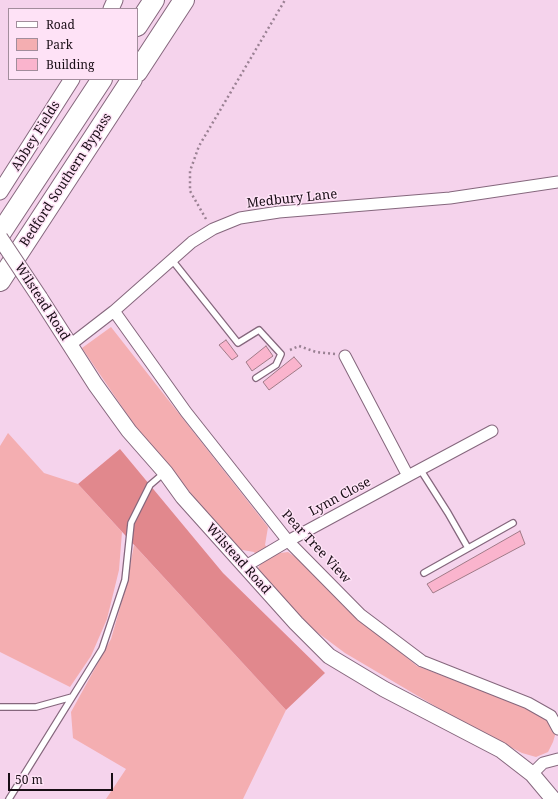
<!DOCTYPE html>
<style>
body{margin:0}
#map{position:relative;width:558px;height:799px;overflow:hidden;background:#f5d3ec;font-family:"Noto Serif",serif}
canvas{display:block}
.legend{position:absolute;left:8px;top:8px;width:130px;height:72px;box-sizing:border-box;background:#fee2f6;border:1px solid #a28d9c;margin:0;padding:5px 7px;list-style:none;font-size:12px;color:#180d15}
.legend li{display:flex;align-items:center;gap:8px;height:20px}
.legend b{width:20px;border:1px solid #a28d9c}
.scale{position:absolute;left:8px;top:773px;width:105px;height:18px;box-sizing:border-box;border:2px solid #180d15;border-top:0;padding-left:5px;font-size:12px;line-height:14px;white-space:nowrap;color:#180d15;-webkit-text-stroke:3px #fee2f6;paint-order:stroke}
</style>
<div id="map">
<canvas width="558" height="799"></canvas>
<ul class="legend">
<li><b style="height:5px;background:#fff"></b>Road</li>
<li><b style="height:11px;background:#f4aeb1"></b>Park</li>
<li><b style="height:11px;background:#fab4cd"></b>Building</li>
</ul>
<div class="scale">50 m</div>
</div>
<script>
const ctx = document.querySelector('canvas').getContext('2d');
ctx.lineJoin = 'round';
function fill(path, color) { ctx.fillStyle = color; ctx.fill(path, 'evenodd'); }
const shape = rows => new Path2D(rows.map(r => 'M' + r).join(''));
function stroke(path, color, width, dash) { ctx.strokeStyle = color; ctx.lineWidth = width; ctx.lineCap = dash ? 'butt' : 'round'; ctx.setLineDash(dash || []); ctx.stroke(path); }
function drawText(font, color, halo, rows, align = 'center') {
  ctx.font = font + ' "Noto Serif",serif'; ctx.lineWidth = 3; ctx.setLineDash([]); ctx.textBaseline = 'middle'; ctx.strokeStyle = halo; ctx.fillStyle = color; for (const [text, x, y, turn = 0] of rows) {
    ctx.save(); ctx.translate(x, y); ctx.rotate((+turn || 0) * Math.PI / 180); ctx.textAlign = isNaN(turn) ? turn : align; if (halo) ctx.strokeText(text, 0, 0); ctx.fillText(text, 0, 0); ctx.restore();
  }
}
fill(shape([
 [111,327,268,527,265,545,273,554,288,552,298,559,360,619,417,666,543,714,556,732,553,742,548,752,536,757,522,753,462,722,345,653,302,621,256,571,262,562,254,552,237,549,135,426,82,348],
 [8,433,44,473,78,484,122,532,119,570,107,619,91,656,70,687,0,652,0,446],
 [134,545,286,710,243,799,106,799,126,769,73,738,71,712,111,639,126,587]
]), '#f4aeb1');
fill(shape([
 [120,449,223,573,325,673,286,710,78,484]
]), '#e1888d');
const building = shape([
 [226,340,238,356,232,360,219,345,226,340],
 [266,346,273,356,252,371,246,362,266,346],
 [294,357,302,366,269,390,263,382,294,357],
 [520,531,525,544,433,593,427,584,520,531]
]);
fill(building, '#fab4cd');
stroke(building, '#9f7a87', 1);
const lane = shape([
 [172,260,238,343,259,330,281,354,276,365,256,378],
 [420,469,448,513,468,548],
 [424,573,513,523],
 [0,707,36,707,72,697],
 [9,799,102,649,125,580,131,523,150,485,164,473]
]);
const street = shape([
 [114,311,186,412,288,541,361,615,422,661,528,703,551,716,558,729],
 [70,345,114,311,192,242,213,229,240,218,279,212,450,198,558,182],
 [408,476,492,431],
 [244,567,288,541,408,476,345,356],
 [532,774,543,763,558,759]
]);
const secondary = shape([
 [111,9,115,0],
 [0,192,72,79],
 [40,298,95,384,129,431,165,472,183,497,296,623,329,656,384,689,501,750,532,774,553,799]
]);
const highway = shape([
 [137,26,154,0],
 [137,72,184,0],
 [0,234,102,79],
 [0,281,132,79]
]);
stroke(lane, '#85677d', 8);
stroke(street, '#85677d', 13);
stroke(secondary, '#85677d', 17);
stroke(highway, '#85677d', 22);
stroke(shape([
 [206,219,190,191,190,171,199,146,285,0],
 [290,350,299,346,316,352,335,354]
]), '#9a8193', 2.5, [2, 3]);
stroke(lane, '#fff', 5.5);
stroke(street, '#fff', 11);
stroke(secondary, '#fff', 15);
stroke(highway, '#fff', 20);
const secondaryBridge = shape([
 [0,238,40,298]
]);
stroke(secondaryBridge, '#85677d', 17, []);
stroke(secondaryBridge, '#fff', 15);
drawText('13px', '#180d15', '#fee2f6', [
 ["Abbey Fields",36,136,-58],
 ["Bedford Southern Bypass",66,180,-57],
 ["Medbury Lane",292,199,-6],
 ["Wilstead Road",42,302,57],
 ["Lynn Close",340,497,-28],
 ["Pear Tree View",316,547,47],
 ["Wilstead Road",238,559,48]
]);
</script>
